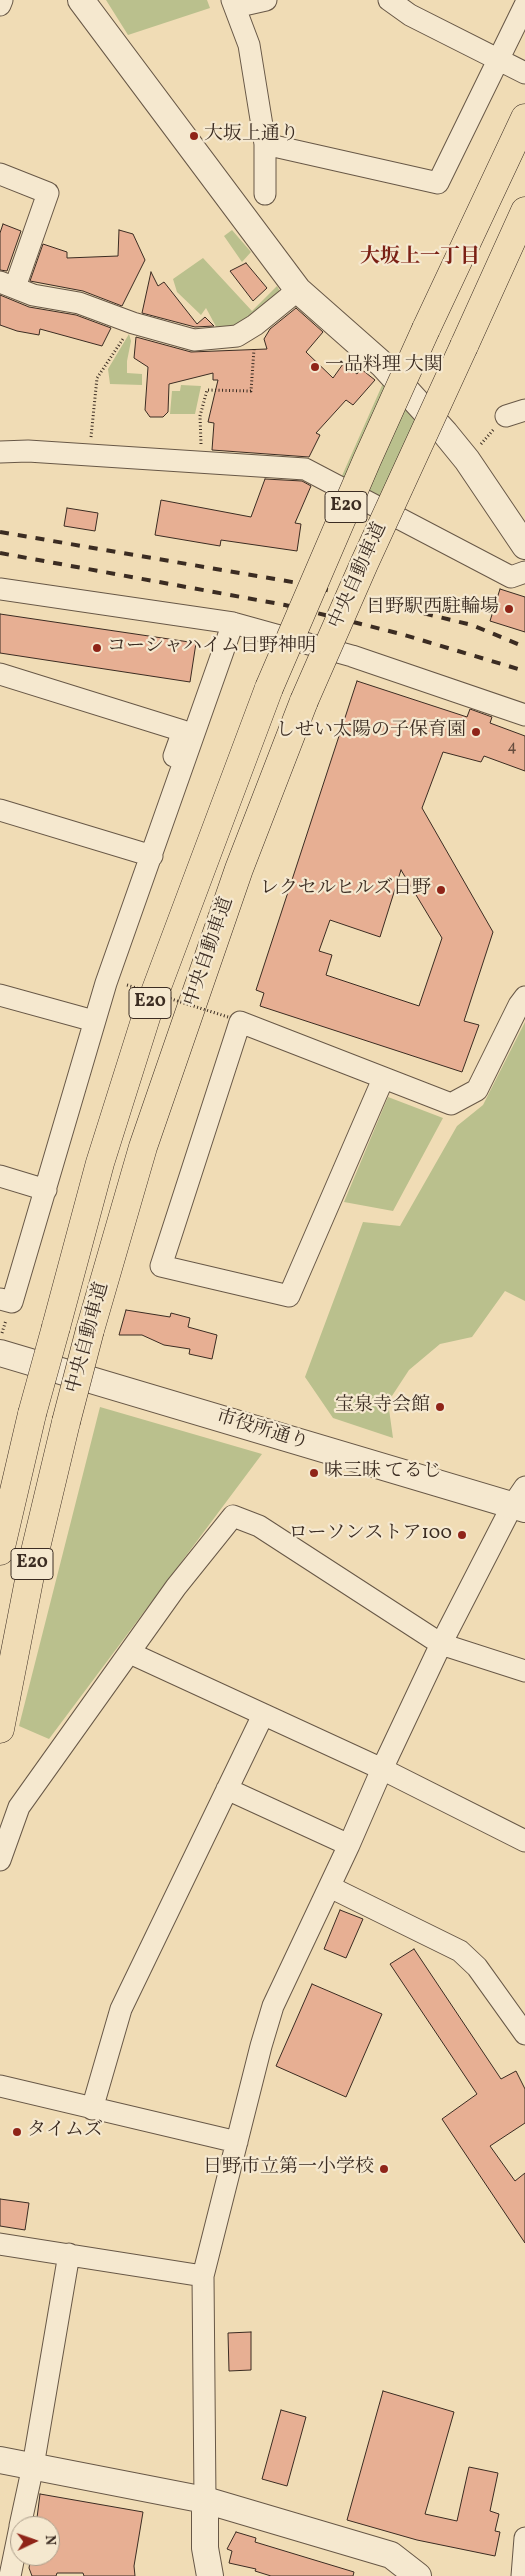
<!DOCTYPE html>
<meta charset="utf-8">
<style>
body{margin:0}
#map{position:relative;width:525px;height:2576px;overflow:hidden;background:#f0dcb5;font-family:Vollkorn,serif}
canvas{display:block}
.north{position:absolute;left:10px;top:2516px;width:50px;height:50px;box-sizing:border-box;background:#f5e8cf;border:1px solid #ab9d8a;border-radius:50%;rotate:87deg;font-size:14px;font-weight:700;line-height:20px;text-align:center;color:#3b2c22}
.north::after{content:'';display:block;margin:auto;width:18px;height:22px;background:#8f2418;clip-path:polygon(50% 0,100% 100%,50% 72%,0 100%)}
</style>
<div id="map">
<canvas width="525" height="2576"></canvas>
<div class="north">N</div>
</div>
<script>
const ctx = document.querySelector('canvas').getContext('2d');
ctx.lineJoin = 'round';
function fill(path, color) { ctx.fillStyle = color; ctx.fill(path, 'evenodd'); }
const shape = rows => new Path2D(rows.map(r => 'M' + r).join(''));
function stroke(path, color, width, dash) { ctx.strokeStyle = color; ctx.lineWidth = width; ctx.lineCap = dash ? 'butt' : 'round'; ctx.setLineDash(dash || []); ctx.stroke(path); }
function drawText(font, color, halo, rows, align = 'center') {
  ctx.font = font + ' Vollkorn,"Noto Serif JP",serif'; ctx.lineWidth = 4.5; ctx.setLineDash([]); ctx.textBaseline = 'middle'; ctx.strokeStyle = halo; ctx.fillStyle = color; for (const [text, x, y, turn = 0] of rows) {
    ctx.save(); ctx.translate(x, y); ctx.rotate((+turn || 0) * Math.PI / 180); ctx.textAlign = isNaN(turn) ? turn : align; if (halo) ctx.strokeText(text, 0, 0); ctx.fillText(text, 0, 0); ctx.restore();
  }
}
fill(shape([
 [106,0,207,0,210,8,128,35],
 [232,230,251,252,242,262,224,236],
 [203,258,252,311,277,286,282,295,252,321,219,332,206,308,201,315,177,292,173,279],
 [129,334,131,341,127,361,127,373,142,374,142,385,110,384,108,369],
 [384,381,435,428,396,512,341,478],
 [181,385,201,386,195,414,170,414,172,391,180,391],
 [525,1022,525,1301,505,1291,472,1337,440,1344,409,1370,388,1402,393,1438,333,1418,305,1377,363,1222,400,1226,457,1126,483,1105],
 [388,1097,443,1118,393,1211,344,1202],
 [100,1407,262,1454,49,1739,19,1726]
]), '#bac08d');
const building = shape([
 [3,224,21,231,7,271,0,270,0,233,3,224],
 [119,230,133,234,145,260,122,306,83,291,30,281,43,244,67,252,67,258,118,256,119,230],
 [246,263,267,288,253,301,230,271,246,263],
 [151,272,158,286,164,282,197,324,205,317,214,326,195,327,142,313,151,272],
 [0,295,29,307,76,315,111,328,102,346,40,329,39,335,17,331,0,325,0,295],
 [296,308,323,332,306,352,333,378,343,364,357,374,361,369,375,380,353,405,346,400,316,433,320,435,309,457,212,450,214,423,208,422,218,380,213,380,213,373,169,384,168,412,163,417,150,417,145,410,148,367,134,358,136,337,191,352,267,349,264,339,270,329,296,308],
 [265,479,302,481,311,486,295,523,301,524,297,551,221,540,220,546,155,535,161,500,251,517,265,479],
 [67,508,98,513,95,531,64,526,67,508],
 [500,589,525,597,525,632,490,621,500,589],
 [0,614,196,643,190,682,0,653,0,614],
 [357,681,467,717,470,709,492,717,490,723,525,736,525,771,484,756,481,762,443,752,422,808,493,932,464,1021,479,1025,462,1072,260,1006,264,993,256,990,357,681],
 [401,870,442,938,419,1006,326,975,332,955,319,951,330,920,380,937,401,870],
 [126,1310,170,1317,171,1313,190,1318,188,1327,217,1335,212,1359,189,1354,190,1349,164,1345,142,1335,119,1335,126,1310],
 [340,1910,363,1919,346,1958,324,1949,340,1910],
 [414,1949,501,2079,516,2071,525,2089,525,2123,490,2146,515,2181,525,2173,525,2243,442,2119,477,2094,390,1964,414,1949],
 [312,1984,382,2014,346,2097,276,2066,312,1984],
 [0,2199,29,2203,25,2230,0,2226,0,2199],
 [251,2332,251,2370,229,2371,228,2333,251,2332],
 [383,2391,454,2412,425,2514,457,2521,469,2467,498,2473,490,2511,499,2514,495,2531,500,2532,495,2556,417,2540,347,2520,383,2391],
 [281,2410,306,2417,287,2486,262,2479,281,2410],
 [40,2494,143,2512,134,2566,135,2576,84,2576,83,2573,57,2573,56,2576,32,2576,29,2568,31,2556,50,2556,50,2526,36,2526,40,2494],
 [236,2532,256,2538,255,2542,354,2572,353,2576,271,2576,255,2571,256,2569,229,2563,232,2551,227,2549,236,2532]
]);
fill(building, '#e7af93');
stroke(building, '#3b2c22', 1);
const minor = shape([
 [232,0,249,45,265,144,265,194],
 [389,0,410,15,525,73],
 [0,5,2,0],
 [235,7,266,0],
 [265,144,438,183,525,5],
 [0,174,48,193,15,287],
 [0,282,33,295,79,303,133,323,194,340,237,336,255,325,298,290],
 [506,416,525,410],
 [0,452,28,451,305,469,511,577,525,572],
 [0,589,233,623,352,656,525,715],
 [0,674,183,731,174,756],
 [0,810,152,856],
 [0,995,94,1021],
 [383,1079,289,1296,161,1266,240,1022,451,1104,477,1090,519,1005,525,997],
 [0,1176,46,1190],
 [0,1299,12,1302,106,983,233,623],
 [130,1653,382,1769,525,1841],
 [227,1789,349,1845],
 [0,1860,19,1807,176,1587,233,1516,259,1526,441,1644,525,1671],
 [330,1887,460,1951,477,1967,525,2034],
 [0,2086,237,2142],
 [92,2109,121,2009,263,1715],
 [0,2244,203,2276],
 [205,2500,203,2276,261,2046,273,2006,349,1845,382,1769,441,1644,512,1506,525,1487],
 [20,2526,33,2466,69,2254],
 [10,2576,20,2527],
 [522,2576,525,2538]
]);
const tertiary = shape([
 [81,0,298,290,383,365,445,433,467,460,525,546],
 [0,1353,525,1509],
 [0,2460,205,2500,391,2555,418,2576],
 [205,2500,205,2548,210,2576]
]);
const motorway = shape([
 [426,329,525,118],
 [464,346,525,211],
 [56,1327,100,1163,148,1011,269,688],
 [90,1330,143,1147,239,869,304,701],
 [0,1551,32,1414],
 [0,1729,33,1560,66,1422]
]);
stroke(minor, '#685847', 23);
stroke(tertiary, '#685847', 28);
stroke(motorway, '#3b2c22', 29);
stroke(shape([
 [91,437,97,378,123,339],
 [201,444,200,416,207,390,251,391,254,349],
 [481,444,494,429],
 [2,1333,6,1320]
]), '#3b2c22', 3, [1, 2.5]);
stroke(minor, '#f5e8cf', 21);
stroke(tertiary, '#f5e8cf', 26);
stroke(motorway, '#f0dcb5', 28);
stroke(shape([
 [0,532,298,583,472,625,525,647],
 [0,553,285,605,401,634,525,671]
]), '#3b2c22', 4, [9, 9]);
const motorwayBridge = shape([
 [269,688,367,460,426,329],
 [304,701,364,564,464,346],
 [32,1414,56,1327],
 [66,1422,90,1330]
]);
stroke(motorwayBridge, '#3b2c22', 29, []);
stroke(shape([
 [127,985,228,1017]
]), '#3b2c22', 3, [1, 2.5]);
stroke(motorwayBridge, '#f0dcb5', 28);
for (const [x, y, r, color] of [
 [194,136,5,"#8f2418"],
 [315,367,5,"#8f2418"],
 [509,609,5,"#8f2418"],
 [97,648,5,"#8f2418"],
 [476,732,5,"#8f2418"],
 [441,890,5,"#8f2418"],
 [440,1407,5,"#8f2418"],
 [314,1473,5,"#8f2418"],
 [462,1535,5,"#8f2418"],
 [17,2132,5,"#8f2418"],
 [384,2169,5,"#8f2418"]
]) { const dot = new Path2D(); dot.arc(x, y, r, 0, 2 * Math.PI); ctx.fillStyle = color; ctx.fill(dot); stroke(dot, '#f5e8cf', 2); }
drawText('16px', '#664d3e', null, [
 ["4",512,748]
]);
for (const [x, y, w] of [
 [346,507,42],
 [150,1003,42],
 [32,1564,42]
]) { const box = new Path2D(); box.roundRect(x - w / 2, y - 15.5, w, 31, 4); ctx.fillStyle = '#f5e8cf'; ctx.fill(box); stroke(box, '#3b2c22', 1); }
drawText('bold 18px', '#3b2c22', null, [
 ["E20",346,507],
 ["E20",150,1003],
 ["E20",32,1564]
]);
drawText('19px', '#3b2c22', '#f5e8cf', [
 ["大坂上通り",204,136,"left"],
 ["一品料理 大関",325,367,"left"],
 ["日野駅西駐輪場",499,609],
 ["コーシャハイム日野神明",107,648,"left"],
 ["しせい太陽の子保育園",466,732],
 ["レクセルヒルズ日野",431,890],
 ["宝泉寺会館",430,1407],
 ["味三昧 てるじ",324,1473,"left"],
 ["ローソンストア100",452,1535],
 ["タイムズ",27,2132,"left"],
 ["日野市立第一小学校",374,2169]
], 'right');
drawText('19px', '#3b2c22', '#f5e8cf', [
 ["中央自動車道",359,576,-66],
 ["中央自動車道",210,952,-71],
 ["中央自動車道",89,1338,-75],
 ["市役所通り",262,1431,17]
]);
drawText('bold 20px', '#7a1f14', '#f5e8cf', [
 ["大坂上一丁目",420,258]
]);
</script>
